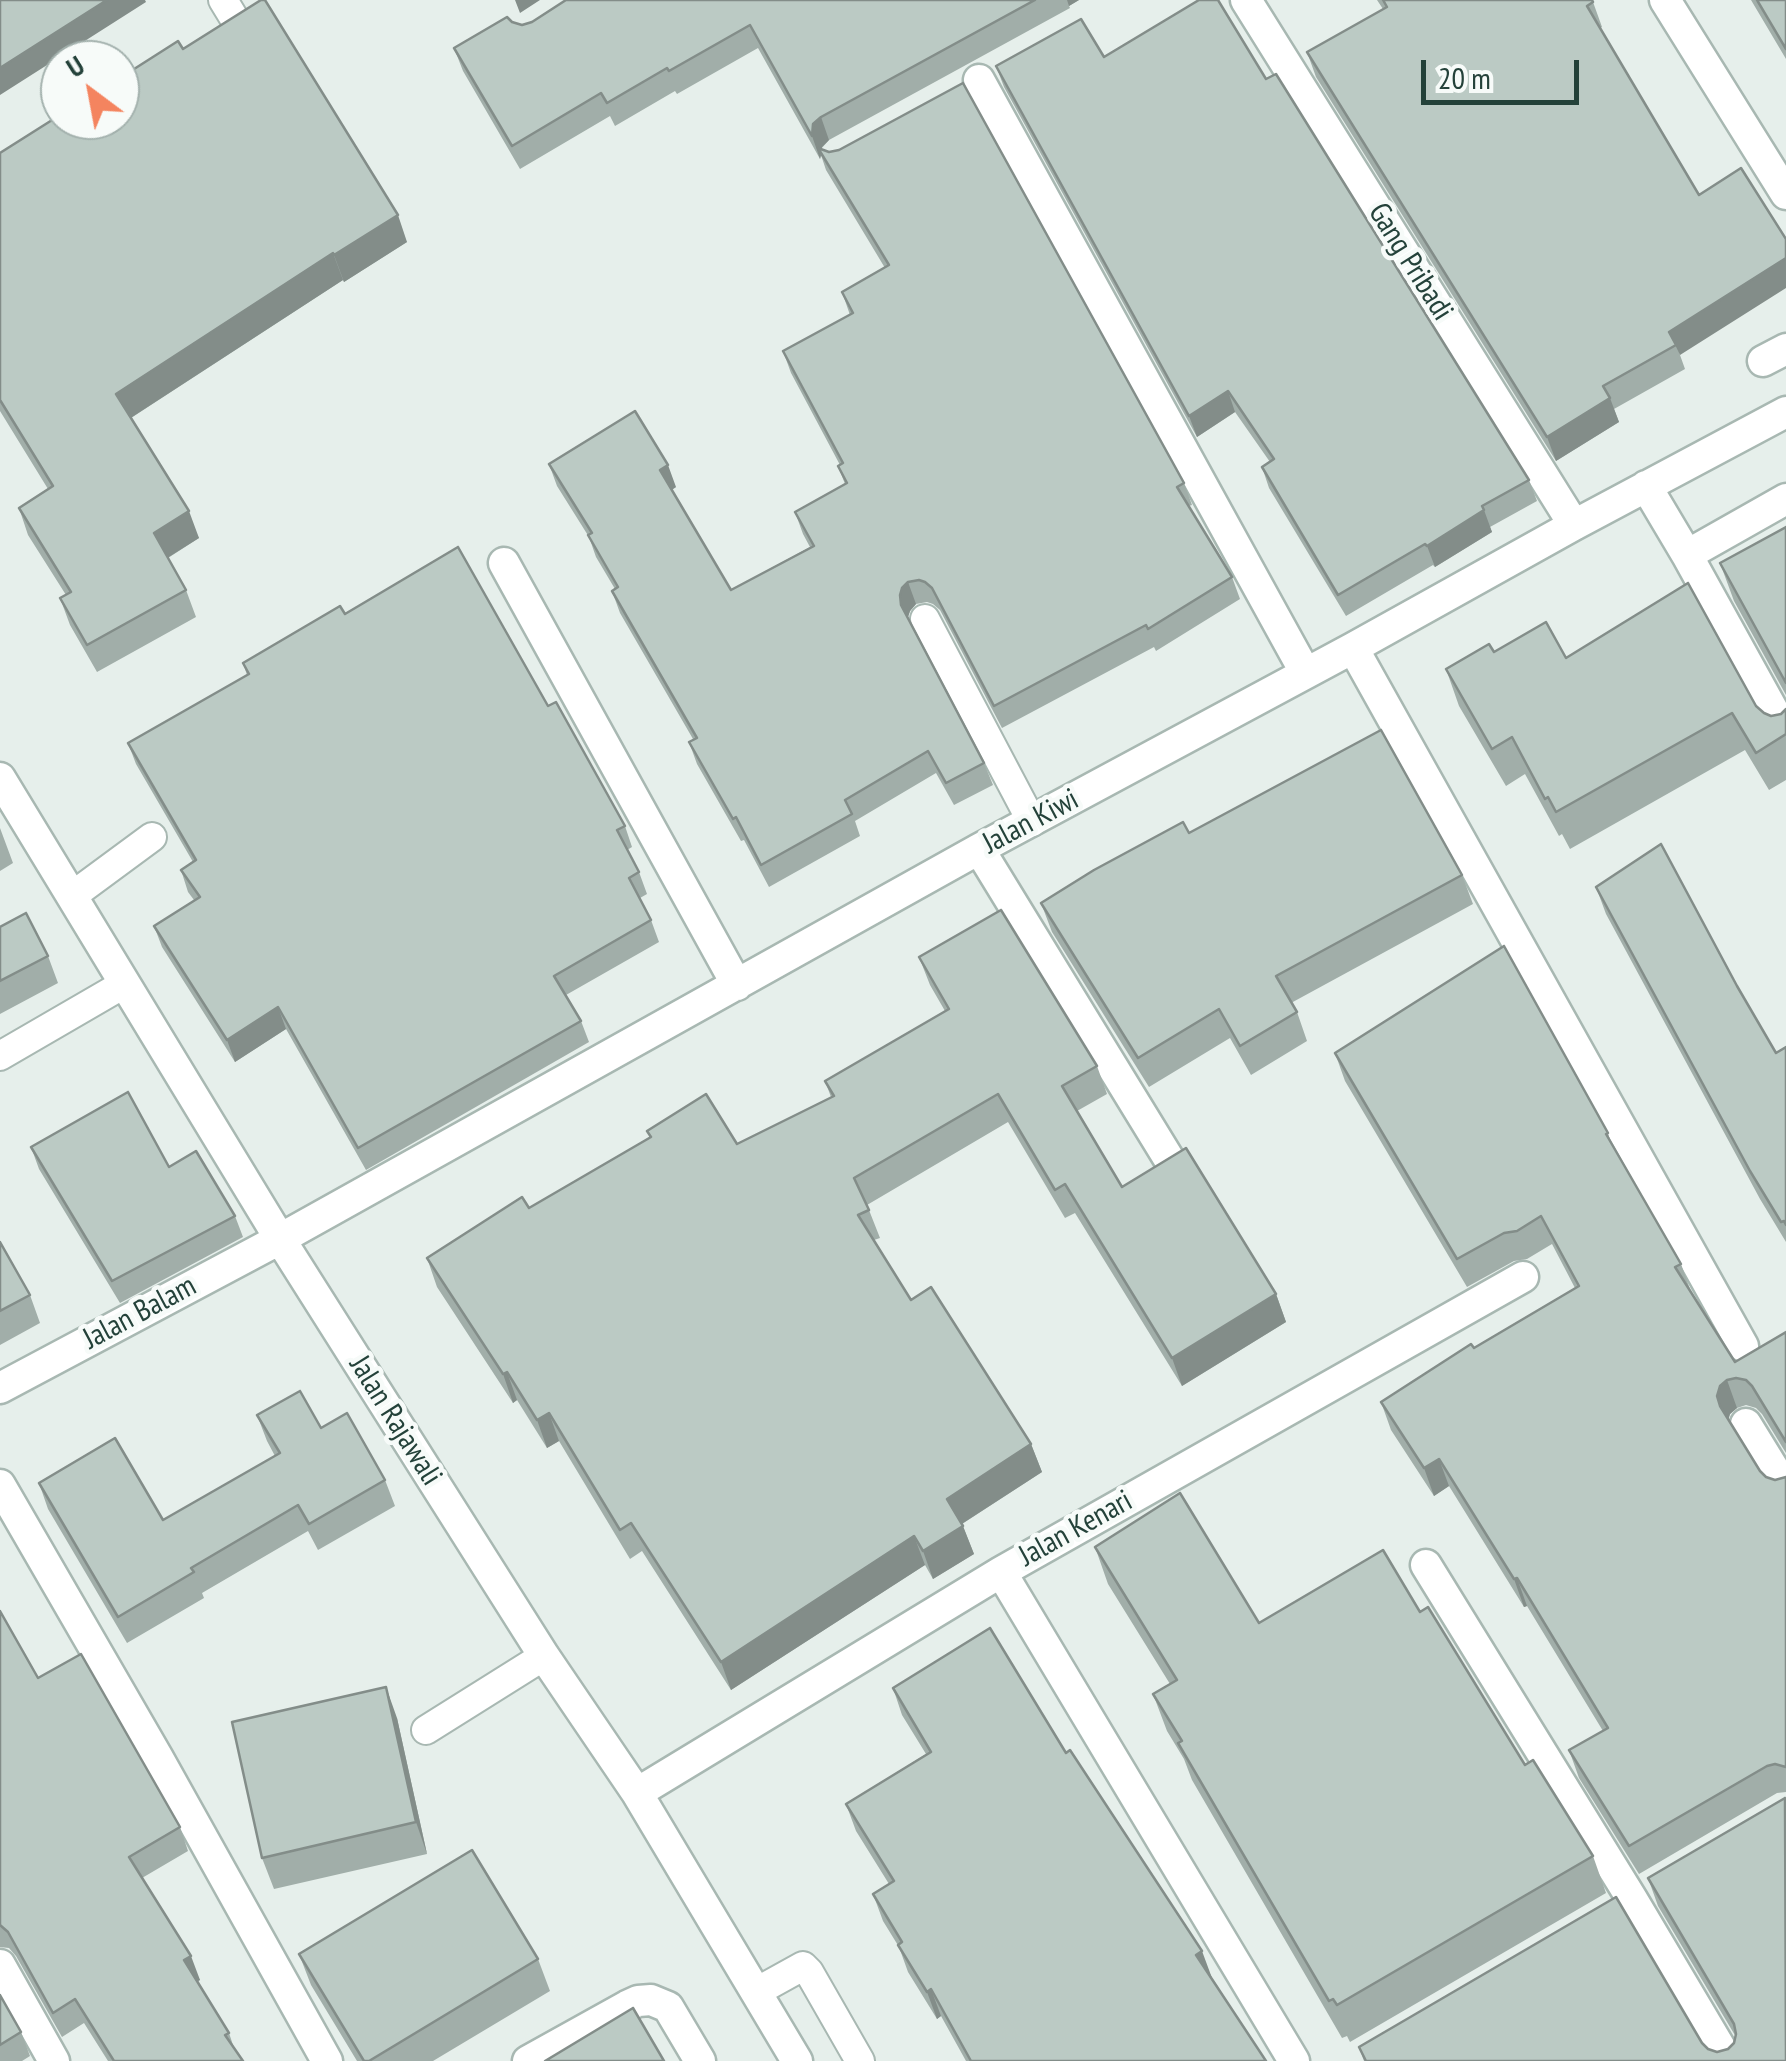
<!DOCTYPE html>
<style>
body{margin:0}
#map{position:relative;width:1786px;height:2061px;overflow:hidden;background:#e6efeb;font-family:"PT Sans Narrow",sans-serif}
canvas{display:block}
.north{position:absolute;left:40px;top:40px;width:100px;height:100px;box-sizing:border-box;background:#f7fbf9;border:2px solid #a3b1ad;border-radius:50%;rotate:328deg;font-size:28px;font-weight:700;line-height:40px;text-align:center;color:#24423a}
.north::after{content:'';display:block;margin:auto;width:35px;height:45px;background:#f4845f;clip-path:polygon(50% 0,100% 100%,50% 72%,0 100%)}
.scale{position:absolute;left:1421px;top:60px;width:158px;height:45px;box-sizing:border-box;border:5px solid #24423a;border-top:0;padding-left:12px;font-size:30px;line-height:35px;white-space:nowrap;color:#24423a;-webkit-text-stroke:8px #f7fbf9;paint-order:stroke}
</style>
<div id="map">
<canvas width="1786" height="2061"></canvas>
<div class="north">U</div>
<div class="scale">20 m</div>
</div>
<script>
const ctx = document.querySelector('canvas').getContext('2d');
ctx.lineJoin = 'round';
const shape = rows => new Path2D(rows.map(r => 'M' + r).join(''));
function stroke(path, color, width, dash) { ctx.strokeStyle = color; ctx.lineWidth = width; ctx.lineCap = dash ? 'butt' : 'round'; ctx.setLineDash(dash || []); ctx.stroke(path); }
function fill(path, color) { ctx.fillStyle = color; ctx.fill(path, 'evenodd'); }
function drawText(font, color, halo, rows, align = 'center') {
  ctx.font = font + ' "PT Sans Narrow",sans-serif'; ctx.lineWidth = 9; ctx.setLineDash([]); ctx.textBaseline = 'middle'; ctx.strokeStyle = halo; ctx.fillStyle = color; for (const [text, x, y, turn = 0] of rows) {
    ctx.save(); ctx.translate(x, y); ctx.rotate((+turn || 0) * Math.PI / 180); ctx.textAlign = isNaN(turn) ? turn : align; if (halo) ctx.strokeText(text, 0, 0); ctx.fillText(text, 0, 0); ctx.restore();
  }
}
const service = shape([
 [223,0,234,18],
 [925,619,1032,822],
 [72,896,152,837],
 [0,1056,124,984],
 [426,1730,544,1656],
 [756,1992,803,1966,809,1972,860,2061]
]);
const minor = shape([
 [1246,0,1574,525],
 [1665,0,1786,194],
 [979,80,1305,672],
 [1763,361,1786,349],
 [1646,486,1687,555,1786,734],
 [1687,555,1786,499],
 [504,563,737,985],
 [1353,648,1743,1346],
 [0,778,280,1239,544,1656,637,1793,797,2061],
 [979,849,1172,1164],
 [0,1388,280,1239,979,849,1353,648,1574,525,1786,412],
 [1746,1424,1786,1489],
 [0,1485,158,1758,327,2061],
 [1426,1565,1632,1899,1728,2061],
 [1001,1572,1294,2061],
 [637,1793,1001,1572,1523,1277],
 [0,1965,54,2061],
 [528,2061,627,2006,638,2001,651,2000,668,2007,700,2061]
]);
stroke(service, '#a8b8b2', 32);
stroke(minor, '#a8b8b2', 35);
stroke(service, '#fff', 28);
stroke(minor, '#fff', 30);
fill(shape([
 [566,0,1079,0,1069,6,1070,8,829,140,821,149,1184,483,1192,505,1189,506,1232,577,1240,599,1156,651,1154,647,1002,728,940,610,933,604,927,602,916,604,910,611,908,617,984,763,993,785,954,805,936,773,855,821,860,836,769,887,744,840,741,841,697,764,689,742,693,739,620,613,612,591,615,589,596,557,589,537,557,486,549,464,676,487,672,490,731,590,810,547,803,534,795,512,845,484,838,466,840,465,791,373,783,351,850,315,842,292,885,268,826,170,821,155,820,159,758,48,677,94,675,91,615,126,610,116,520,169,463,71,454,48,512,22,522,25,532,22],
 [1377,0,1592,0,1593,2,1602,27,1600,28,1680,355,1685,369,1614,409,1619,422,1556,461,1316,77,1307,52,1383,9],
 [1751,0,1786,0,1786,59],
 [183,49,407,242,344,282,343,280,131,418,199,538,168,558,186,590,196,617,97,672,70,625,60,598,66,595,28,535,19,508,48,489,0,411,0,153],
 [1104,57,1266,79,1529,480,1537,501,1490,527,1492,532,1435,567,1433,565,1346,616,1269,488,1262,467,1270,462,1235,412,1197,437,1004,87,996,66],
 [1786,527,1786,695,1734,601,1720,563],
 [345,614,548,706,625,826,632,847,627,850,639,872,647,894,640,898,651,920,659,942,566,995,581,1021,589,1042,366,1170,286,1029,235,1062,162,947,154,926,194,900,188,892,181,870,193,862,136,764,128,743,247,675,243,663],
 [1494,652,1566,658,1756,706,1764,713,1771,716,1781,714,1786,709,1786,780,1769,790,1745,750,1570,849,1562,834,1559,836,1525,774,1506,786,1459,706,1446,669],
 [0,828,13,863,0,871],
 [1189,833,1462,875,1473,904,1291,1003,1297,1012,1307,1041,1251,1075,1230,1038,1149,1087,1052,932,1041,903],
 [1596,887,1737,986,1776,1053,1786,1047,1786,1242,1760,1199,1606,914],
 [0,927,48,956,58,983,0,1014],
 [919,957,1097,1066,1107,1094,1077,1111,1122,1187,1276,1294,1286,1322,1182,1386,1075,1213,1065,1218,1008,1122,867,1205,880,1238,874,1240,911,1300,1031,1444,1042,1472,962,1524,974,1554,933,1579,925,1565,731,1690,642,1551,630,1559,559,1441,547,1448,517,1400,513,1403,437,1287,427,1258,529,1208,650,1137,647,1131,737,1144,831,1097,825,1081,945,1011,930,985],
 [1335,1053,1608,1133,1611,1143,1681,1264,1691,1292,1735,1362,1786,1332,1786,1453,1762,1414,1756,1408,1746,1405,1737,1408,1730,1414,1728,1420,1760,1471,1766,1477,1775,1480,1786,1477,1786,1792,1777,1793,1639,1874,1579,1778,1569,1750,1603,1731,1527,1606,1524,1607,1449,1486,1434,1496,1391,1430,1381,1402,1575,1288,1552,1244,1527,1259,1514,1261,1467,1287,1345,1081],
 [31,1147,169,1167,235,1216,243,1237,120,1303,39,1169],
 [0,1242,30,1295,40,1323,0,1345],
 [257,1415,385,1480,395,1506,318,1550,308,1531,202,1593,204,1598,127,1643,48,1509,39,1483,163,1520,275,1456,267,1441],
 [1095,1547,1259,1623,1420,1612,1525,1765,1593,1856,1606,1893,1350,2042,1347,2036,1342,2038,1192,1780,1184,1759,1167,1731,1153,1694,1170,1684,1108,1584],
 [0,1611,38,1678,180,1827,188,1851,142,1878,200,1980,197,1982,229,2033,234,2048,243,2061,108,2061,84,2023,62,2037,16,1956,9,1948,0,1947],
 [893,1688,1066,1753,1266,2061,966,2061,941,2016,937,2019,908,1972,899,1947,883,1921,873,1894,889,1884,856,1831,846,1804,926,1754,902,1715],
 [397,1718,427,1854,274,1889,262,1858],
 [1648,1878,1786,2061,1364,2061,1359,2047,1702,2043,1708,2049,1717,2052,1728,2049,1734,2043,1736,2037,1658,1906],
 [299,1954,538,1959,550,1991,433,2061,357,2061,311,1985],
 [0,1995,21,2032,30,2056,22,2061,0,2061]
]), '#a1aea9');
fill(shape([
 [107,0,145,0,146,2,0,95,0,68],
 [515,0,540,0,520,13],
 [1067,0,1079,0,1069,6],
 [821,117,829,140,822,147,821,153,818,148,821,155,820,159,812,136,813,124],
 [398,215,407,242,344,282,334,255],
 [333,253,343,280,126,421,116,394],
 [1786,258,1786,288,1680,355,1669,332],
 [1228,391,1235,412,1197,437,1189,416],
 [1610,398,1619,422,1556,461,1547,437],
 [668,465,676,487,668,492,660,470],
 [1484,510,1492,532,1435,567,1427,546],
 [189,511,199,538,164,560,154,533],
 [908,582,916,604,910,611,908,617,901,605,900,595,902,588],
 [278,1007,286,1029,235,1062,227,1040],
 [1276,1294,1286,1322,1182,1386,1172,1358],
 [507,1372,517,1400,513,1403,503,1374],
 [1727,1380,1737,1408,1730,1414,1727,1424,1730,1434,1717,1396,1720,1386],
 [549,1413,559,1441,547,1448,537,1420],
 [1031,1444,1042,1472,957,1527,947,1499],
 [1439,1459,1449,1486,1434,1496,1424,1468],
 [963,1526,974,1554,933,1579,923,1551],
 [914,1536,925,1565,731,1690,721,1662],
 [1517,1578,1527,1606,1524,1607,1514,1579],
 [386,1687,397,1718,427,1854,416,1822],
 [1202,1951,1212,1978,1196,1955],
 [191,1956,200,1980,192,1984,184,1960],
 [931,1989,941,2016,937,2019,927,1992]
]), '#838d89');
const building = shape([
 [0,0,107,0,0,68,0,0],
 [261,0,265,0,398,215,334,255,333,253,116,394,189,511,154,533,186,590,87,645,60,598,71,592,19,508,53,486,0,400,0,153,60,115,60,120,120,120,120,78,178,41,183,49,261,0],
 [566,0,1035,0,821,117,813,124,812,136,750,25,669,71,667,68,607,103,601,93,512,146,454,48,507,17,512,22,522,25,532,22,566,0],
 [1199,0,1218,0,1266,79,1276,74,1529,480,1482,506,1484,510,1427,546,1425,544,1338,595,1262,467,1274,459,1228,391,1189,416,996,66,1081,19,1104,57,1199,0],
 [1383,0,1592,0,1593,2,1587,6,1699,195,1741,168,1786,239,1786,258,1669,332,1676,345,1603,386,1610,398,1547,437,1307,52,1387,7,1383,0],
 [1757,0,1786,0,1786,49,1757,0],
 [963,83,1184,483,1177,487,1232,577,1148,629,1146,625,994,706,932,588,925,582,919,580,908,582,902,588,900,595,901,605,984,763,946,783,928,751,845,800,852,814,761,865,736,817,733,819,689,742,697,738,612,591,618,587,588,535,592,533,549,464,635,411,668,465,660,470,731,590,814,546,795,512,847,483,838,466,843,463,783,351,853,313,842,292,889,265,818,148,829,152,839,150,963,83],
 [1786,527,1786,683,1720,563,1786,527],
 [458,547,548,706,556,702,625,826,617,830,639,872,629,878,651,920,554,976,581,1021,358,1148,278,1007,227,1040,154,926,200,897,181,870,196,860,128,743,249,674,243,663,340,606,345,614,458,547],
 [1688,583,1756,706,1764,713,1771,716,1781,714,1786,709,1786,734,1756,753,1732,713,1556,812,1548,797,1545,799,1512,737,1492,749,1446,669,1489,644,1494,652,1546,622,1566,658,1688,583],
 [1381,730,1462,875,1276,976,1297,1012,1240,1046,1219,1009,1138,1058,1041,903,1094,870,1183,822,1189,833,1381,730],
 [1661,844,1737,986,1776,1053,1786,1047,1786,1225,1784,1221,1781,1222,1750,1171,1596,887,1661,844],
 [1001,910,1097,1066,1062,1086,1122,1187,1186,1148,1276,1294,1172,1358,1065,1184,1055,1190,998,1094,854,1178,869,1210,858,1215,911,1300,931,1287,1031,1444,947,1499,963,1526,923,1551,914,1536,721,1662,631,1523,620,1530,549,1413,537,1420,507,1372,503,1374,427,1258,522,1197,529,1208,651,1137,647,1131,706,1094,737,1144,834,1096,825,1081,949,1009,919,957,1001,910],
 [26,913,48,956,0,981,0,927,26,913],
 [1504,946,1608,1133,1606,1134,1681,1264,1675,1267,1735,1362,1786,1332,1786,1442,1752,1386,1746,1380,1736,1378,1727,1380,1720,1386,1717,1396,1720,1406,1760,1471,1766,1477,1775,1480,1786,1477,1786,1767,1775,1764,1767,1766,1629,1846,1569,1750,1608,1728,1517,1578,1514,1579,1439,1459,1424,1468,1381,1402,1471,1344,1474,1348,1579,1286,1541,1216,1517,1231,1504,1233,1457,1259,1335,1053,1504,946],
 [128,1092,169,1167,196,1151,235,1216,112,1281,31,1147,128,1092],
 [0,1242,30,1295,0,1311,0,1242],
 [300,1391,321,1428,347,1413,385,1480,309,1524,298,1505,191,1568,194,1572,118,1617,39,1483,115,1438,163,1520,280,1453,257,1415,300,1391],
 [1180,1493,1259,1623,1383,1550,1420,1612,1428,1607,1525,1765,1533,1760,1593,1856,1337,2005,1333,1999,1329,2001,1178,1743,1182,1741,1153,1694,1177,1680,1095,1547,1180,1493],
 [0,1611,38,1678,81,1654,180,1827,129,1857,191,1956,184,1960,229,2033,225,2035,243,2061,114,2061,75,1999,53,2013,8,1932,0,1925,0,1611],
 [990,1628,1066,1753,1070,1750,1202,1951,1196,1955,1266,2061,971,2061,931,1989,927,1992,898,1945,902,1942,873,1894,894,1881,846,1804,931,1752,893,1688,990,1628],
 [386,1687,416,1822,262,1858,232,1722,386,1687],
 [1785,1798,1786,2061,1366,2061,1359,2047,1616,1897,1702,2043,1708,2049,1717,2052,1728,2049,1734,2043,1736,2034,1734,2024,1648,1878,1785,1798],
 [472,1850,538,1959,369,2061,364,2061,299,1954,472,1850],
 [0,1995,21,2032,0,2045,0,1995],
 [633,2008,664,2061,545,2061,633,2008]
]);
fill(building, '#bbcac4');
stroke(building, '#838d89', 2.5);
drawText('30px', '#24423a', '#f7fbf9', [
 ["Gang Pribadi",1410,262,58],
 ["Jalan Kiwi",1031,822,-28],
 ["Jalan Balam",140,1313,-28],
 ["Jalan Rajawali",395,1421,58],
 ["Jalan Kenari",1076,1529,-29]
]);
</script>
